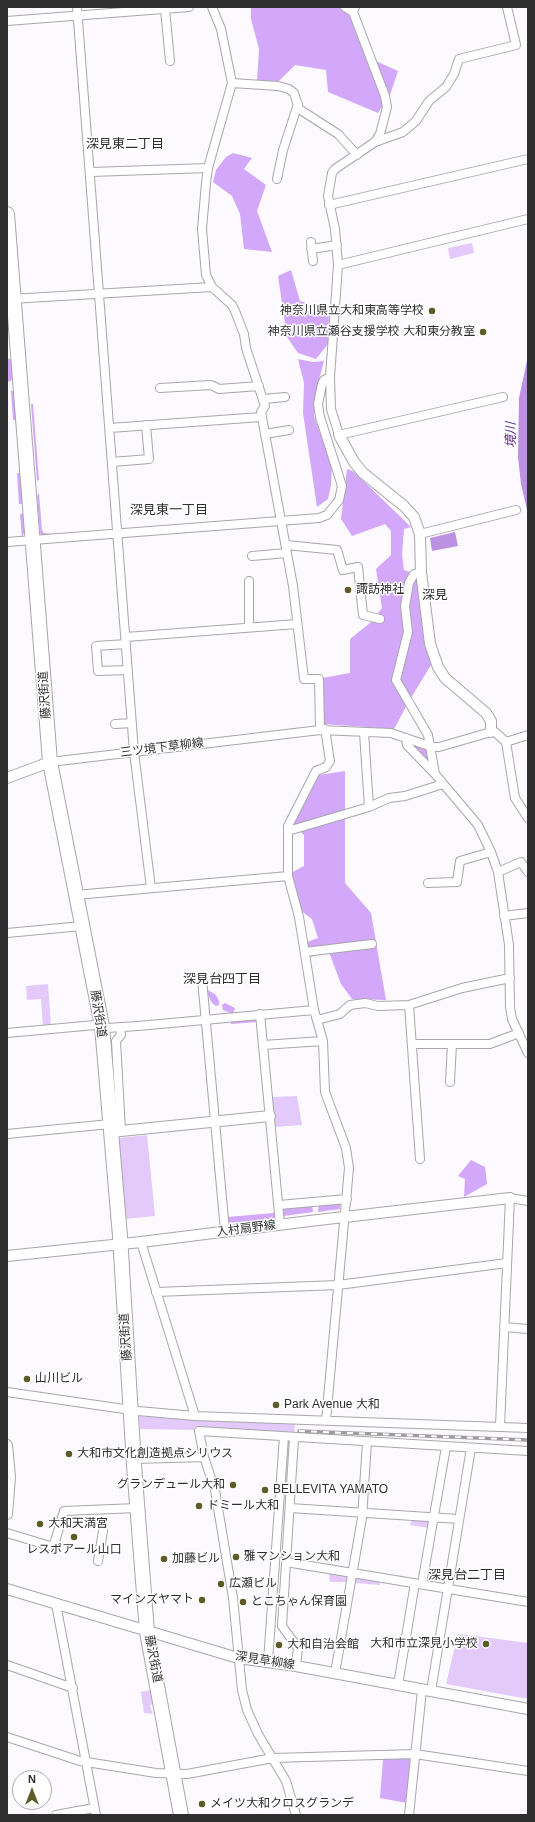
<!DOCTYPE html>
<meta charset="utf-8">
<style>
body{margin:0}
#map{position:relative;width:535px;height:1822px;overflow:hidden;background:#fcfafe;font-family:Arial,sans-serif}
canvas{display:block}
.frame{position:absolute;inset:0;border:8px solid #2f2f30;pointer-events:none}
.north{position:absolute;left:12px;top:1770px;width:40px;height:40px;box-sizing:border-box;background:#fff;border:1px solid #acacac;border-radius:50%;rotate:0deg;font-size:11px;font-weight:700;line-height:16px;text-align:center;color:#2f2f30}
.north::after{content:'';display:block;margin:auto;width:14px;height:18px;background:#5e5b27;clip-path:polygon(50% 0,100% 100%,50% 72%,0 100%)}
</style>
<div id="map">
<canvas width="535" height="1822"></canvas>
<div class="frame"></div>
<div class="north">N</div>
</div>
<script>
const ctx = document.querySelector('canvas').getContext('2d');
ctx.lineJoin = 'round';
function fill(path, color) { ctx.fillStyle = color; ctx.fill(path, 'evenodd'); }
const shape = rows => new Path2D(rows.map(r => 'M' + r).join(''));
function stroke(path, color, width, dash) { ctx.strokeStyle = color; ctx.lineWidth = width; ctx.lineCap = dash ? 'butt' : 'round'; ctx.setLineDash(dash || []); ctx.stroke(path); }
function drawText(font, color, halo, rows, align = 'center') {
  ctx.font = font + ' Arial,"Noto Sans JP",sans-serif'; ctx.lineWidth = 3; ctx.setLineDash([]); ctx.textBaseline = 'middle'; ctx.strokeStyle = halo; ctx.fillStyle = color; for (const [text, x, y, turn = 0] of rows) {
    ctx.save(); ctx.translate(x, y); ctx.rotate((+turn || 0) * Math.PI / 180); ctx.textAlign = isNaN(turn) ? turn : align; if (halo) ctx.strokeText(text, 0, 0); ctx.fillText(text, 0, 0); ctx.restore();
  }
}
fill(shape([
 [472,243,474,253,450,259,448,248],
 [48,984,51,1026,43,1027,41,999,27,1000,26,986],
 [297,1096,302,1125,274,1127,272,1097],
 [147,1135,155,1216,125,1219,118,1138],
 [139,1416,295,1422,294,1436,195,1429,195,1430,140,1429],
 [412,1520,430,1520,429,1528,410,1525],
 [331,1573,347,1576,347,1582,330,1582,329,1574],
 [356,1578,380,1582,380,1585,355,1583],
 [460,1634,528,1643,528,1699,446,1684,454,1650,458,1645],
 [151,1690,153,1702,150,1706,153,1714,144,1713,141,1692]
]), '#e3cafb');
fill(shape([
 [251,7,342,7,351,18,367,57,398,71,390,95,378,113,328,92,326,70,295,65,278,82,257,81,259,49,251,19],
 [233,153,252,158,244,169,266,185,257,211,272,252,244,249,240,214,232,196,213,182,216,170,226,157],
 [291,270,300,301,329,312,328,344,316,359,298,353,287,337,278,276],
 [7,359,13,359,14,379,8,382],
 [298,359,313,362,324,361,317,387,314,416,332,466,331,485,328,499,317,507,303,413,304,383],
 [17,390,18,420,13,420,11,391],
 [31,404,33,404,39,480,37,481],
 [347,469,353,471,411,527,404,529,402,554,404,570,419,576,423,622,431,665,409,701,394,729,323,724,322,678,350,673,350,639,370,623,382,608,376,569,391,555,391,531,385,524,352,536,341,519],
 [17,473,22,473,24,504,19,504],
 [39,493,42,530,44,533,53,534,54,536,43,537,40,533,37,496],
 [25,513,26,528,22,538,20,514],
 [413,745,428,749,430,762,427,762],
 [345,771,345,883,371,913,386,1000,352,999,341,984,329,952,311,957,307,942,318,938,312,919,300,910,291,873,304,866,304,835,293,825,319,775],
 [208,990,216,995,219,1001,219,1005,216,1006,212,1003,207,993],
 [225,1003,235,1008,233,1014,223,1010,222,1005],
 [258,1017,258,1022,231,1024,231,1019],
 [471,1160,485,1167,487,1184,464,1197,465,1179,458,1176],
 [340,1202,340,1209,318,1212,319,1203],
 [312,1204,313,1212,284,1216,283,1208],
 [274,1213,275,1219,227,1223,227,1217],
 [383,1759,410,1759,407,1803,380,1798]
]), '#d3a8fa');
fill(shape([
 [528,356,528,514,521,484,518,457,519,398],
 [455,532,458,546,432,551,430,538]
]), '#bc91e1');
const minor = shape([
 [77,7,134,752,151,888],
 [212,7,221,29,232,83,208,168,206,183,202,229,206,275,212,287,232,305,235,311,244,334,246,348,265,406,261,412,293,586,304,679,319,679,320,730],
 [345,7,353,12],
 [355,7,353,12,385,96,387,107,380,134,375,142],
 [165,9,170,61],
 [7,21,189,7],
 [232,83,278,86,289,89,294,93,299,109,338,134,357,155],
 [91,172,208,168],
 [277,179,283,150,298,104],
 [329,205,528,159],
 [311,242,313,261],
 [311,249,337,245],
 [338,265,528,219],
 [11,299,212,287],
 [160,388,211,385,219,389,259,386],
 [503,397,339,435,331,409,330,377,338,265,335,229,328,196,332,173,335,169,375,142,403,132,416,121,429,101,446,87,454,74,459,59,516,45,507,7],
 [264,399,285,397],
 [110,428,261,417],
 [265,434,289,430],
 [112,462,149,459,146,425],
 [420,534,516,510],
 [7,542,319,518,327,515,339,500,342,486,320,417,318,404,322,384,324,380,330,377],
 [286,545,337,550,343,570,358,567,363,615,380,619],
 [252,556,287,553],
 [421,572,414,574,409,583,405,606,408,632,396,680,428,735,435,774,478,825,491,852,498,872,509,945,510,1007,512,1019,528,1053],
 [249,581,249,627],
 [126,637,297,624],
 [126,644,96,646,98,671,128,670],
 [115,724,132,723],
 [325,729,330,761,326,767,316,771,288,826,288,876,299,917,314,1010,323,1041,325,1092,346,1148,349,1168,326,1420],
 [364,733,369,807,389,798,405,796,443,784],
 [406,738,407,745,435,774],
 [506,742,515,798,528,818],
 [50,762,320,730,391,733,432,747,439,747,491,732,495,732,506,742,528,735],
 [288,831,369,807],
 [498,872,521,862,528,872],
 [428,883,457,882,460,861,491,852],
 [76,895,288,876],
 [504,916,528,913],
 [7,933,82,926],
 [305,952,372,944],
 [202,979,225,1231],
 [409,1005,420,1159],
 [260,1014,280,1224],
 [317,1020,340,1014,350,1005,365,1003,378,1006,409,1005,462,988,510,978],
 [120,1027,121,1035,116,1041,121,1131],
 [7,1033,95,1025,107,1028,138,1026,314,1010],
 [412,1044,490,1044,519,1033],
 [263,1045,323,1041],
 [450,1082,452,1044],
 [7,1134,110,1124],
 [279,1205,347,1199],
 [141,1242,195,1416],
 [156,1292,338,1285,507,1263],
 [504,1327,528,1329],
 [7,1392,138,1411,195,1416,528,1428],
 [500,1426,510,1198,528,1201],
 [294,1438,282,1626,298,1648,296,1666],
 [134,1459,204,1457],
 [290,1508,459,1519],
 [7,1533,50,1546,54,1545,64,1511,137,1508],
 [98,1561,103,1531],
 [286,1562,528,1602],
 [422,1584,446,1447],
 [56,1604,96,1815],
 [268,1661,284,1437],
 [7,1665,73,1688],
 [335,1673,362,1518,367,1442],
 [398,1685,415,1583],
 [431,1691,471,1448],
 [7,1737,80,1761,156,1773,187,1774,273,1758,415,1754,528,1771],
 [56,1815,94,1808],
 [296,1815,286,1781,258,1734,247,1710,242,1690,233,1598,215,1490,204,1457,199,1431,528,1451],
 [409,1815,422,1690]
]);
const tertiary = shape([
 [339,435,354,462,363,473,404,506,414,517,420,534,421,572,430,644,438,667,445,678,486,713,491,721,491,732],
 [7,778,50,762],
 [111,1132,270,1116],
 [7,1256,141,1242,318,1220,510,1198],
 [7,1445,10,1477,7,1514],
 [7,1589,238,1658,296,1666,528,1709]
]);
const trunk = shape([
 [7,214,50,762,102,1026,120,1236,134,1465,147,1632,181,1815]
]);
stroke(minor, '#a8a6aa', 10);
stroke(tertiary, '#a8a6aa', 12);
stroke(trunk, '#a8a6aa', 16);
stroke(minor, '#fff', 8);
stroke(tertiary, '#fff', 10);
stroke(trunk, '#fff', 14);
const rail = shape([
 [299,1431,528,1440]
]);
stroke(rail, '#9d9c9f', 3.5);
stroke(rail, '#fff', 2, [6]);
for (const [x, y, r, color] of [
 [432,311,4,"#5e5b27"],
 [483,332,4,"#5e5b27"],
 [348,590,4,"#5e5b27"],
 [27,1379,4,"#5e5b27"],
 [276,1405,4,"#5e5b27"],
 [69,1454,4,"#5e5b27"],
 [233,1485,4,"#5e5b27"],
 [265,1490,4,"#5e5b27"],
 [199,1506,4,"#5e5b27"],
 [40,1524,4,"#5e5b27"],
 [74,1537,4,"#5e5b27"],
 [236,1557,4,"#5e5b27"],
 [164,1559,4,"#5e5b27"],
 [221,1584,4,"#5e5b27"],
 [202,1600,4,"#5e5b27"],
 [243,1602,4,"#5e5b27"],
 [486,1644,4,"#5e5b27"],
 [279,1645,4,"#5e5b27"],
 [202,1804,4,"#5e5b27"]
]) { const dot = new Path2D(); dot.arc(x, y, r, 0, 2 * Math.PI); ctx.fillStyle = color; ctx.fill(dot); stroke(dot, '#fff', 1.5); }
drawText('12px', '#2f2f30', '#fff', [
 ["神奈川県立大和東高等学校",424,311,"right"],
 ["神奈川県立瀬谷支援学校 大和東分教室",475,332,"right"],
 ["諏訪神社",356,590],
 ["山川ビル",35,1379],
 ["Park Avenue 大和",284,1405],
 ["大和市文化創造拠点シリウス",77,1454],
 ["グランデュール大和",225,1485,"right"],
 ["BELLEVITA YAMATO",273,1490],
 ["ドミール大和",207,1506],
 ["大和天満宮",48,1524],
 ["レスポアール山口",74,1550,"center"],
 ["雅マンション大和",244,1557],
 ["加藤ビル",172,1559],
 ["広瀬ビル",229,1584],
 ["マインズヤマト",194,1600,"right"],
 ["とこちゃん保育園",251,1602],
 ["大和市立深見小学校",478,1644,"right"],
 ["大和自治会館",287,1645],
 ["メイツ大和クロスグランデ",210,1804]
], 'left');
drawText('12px', '#2f2f30', '#fff', [
 ["藤沢街道",45,695,-94],
 ["三ツ境下草柳線",162,748,-7],
 ["藤沢街道",98,1014,81],
 ["入村扇野線",246,1229,-7],
 ["藤沢街道",126,1337,-94],
 ["藤沢街道",153,1659,79],
 ["深見草柳線",265,1661,9]
]);
drawText('13px', '#2f2f30', '#fff', [
 ["深見東二丁目",125,144],
 ["深見東一丁目",169,510],
 ["深見",435,595],
 ["深見台四丁目",222,979],
 ["深見台二丁目",467,1575]
]);
drawText('italic 13px', '#622b89', '#fff', [
 ["境川",511,435,-90]
]);
</script>
